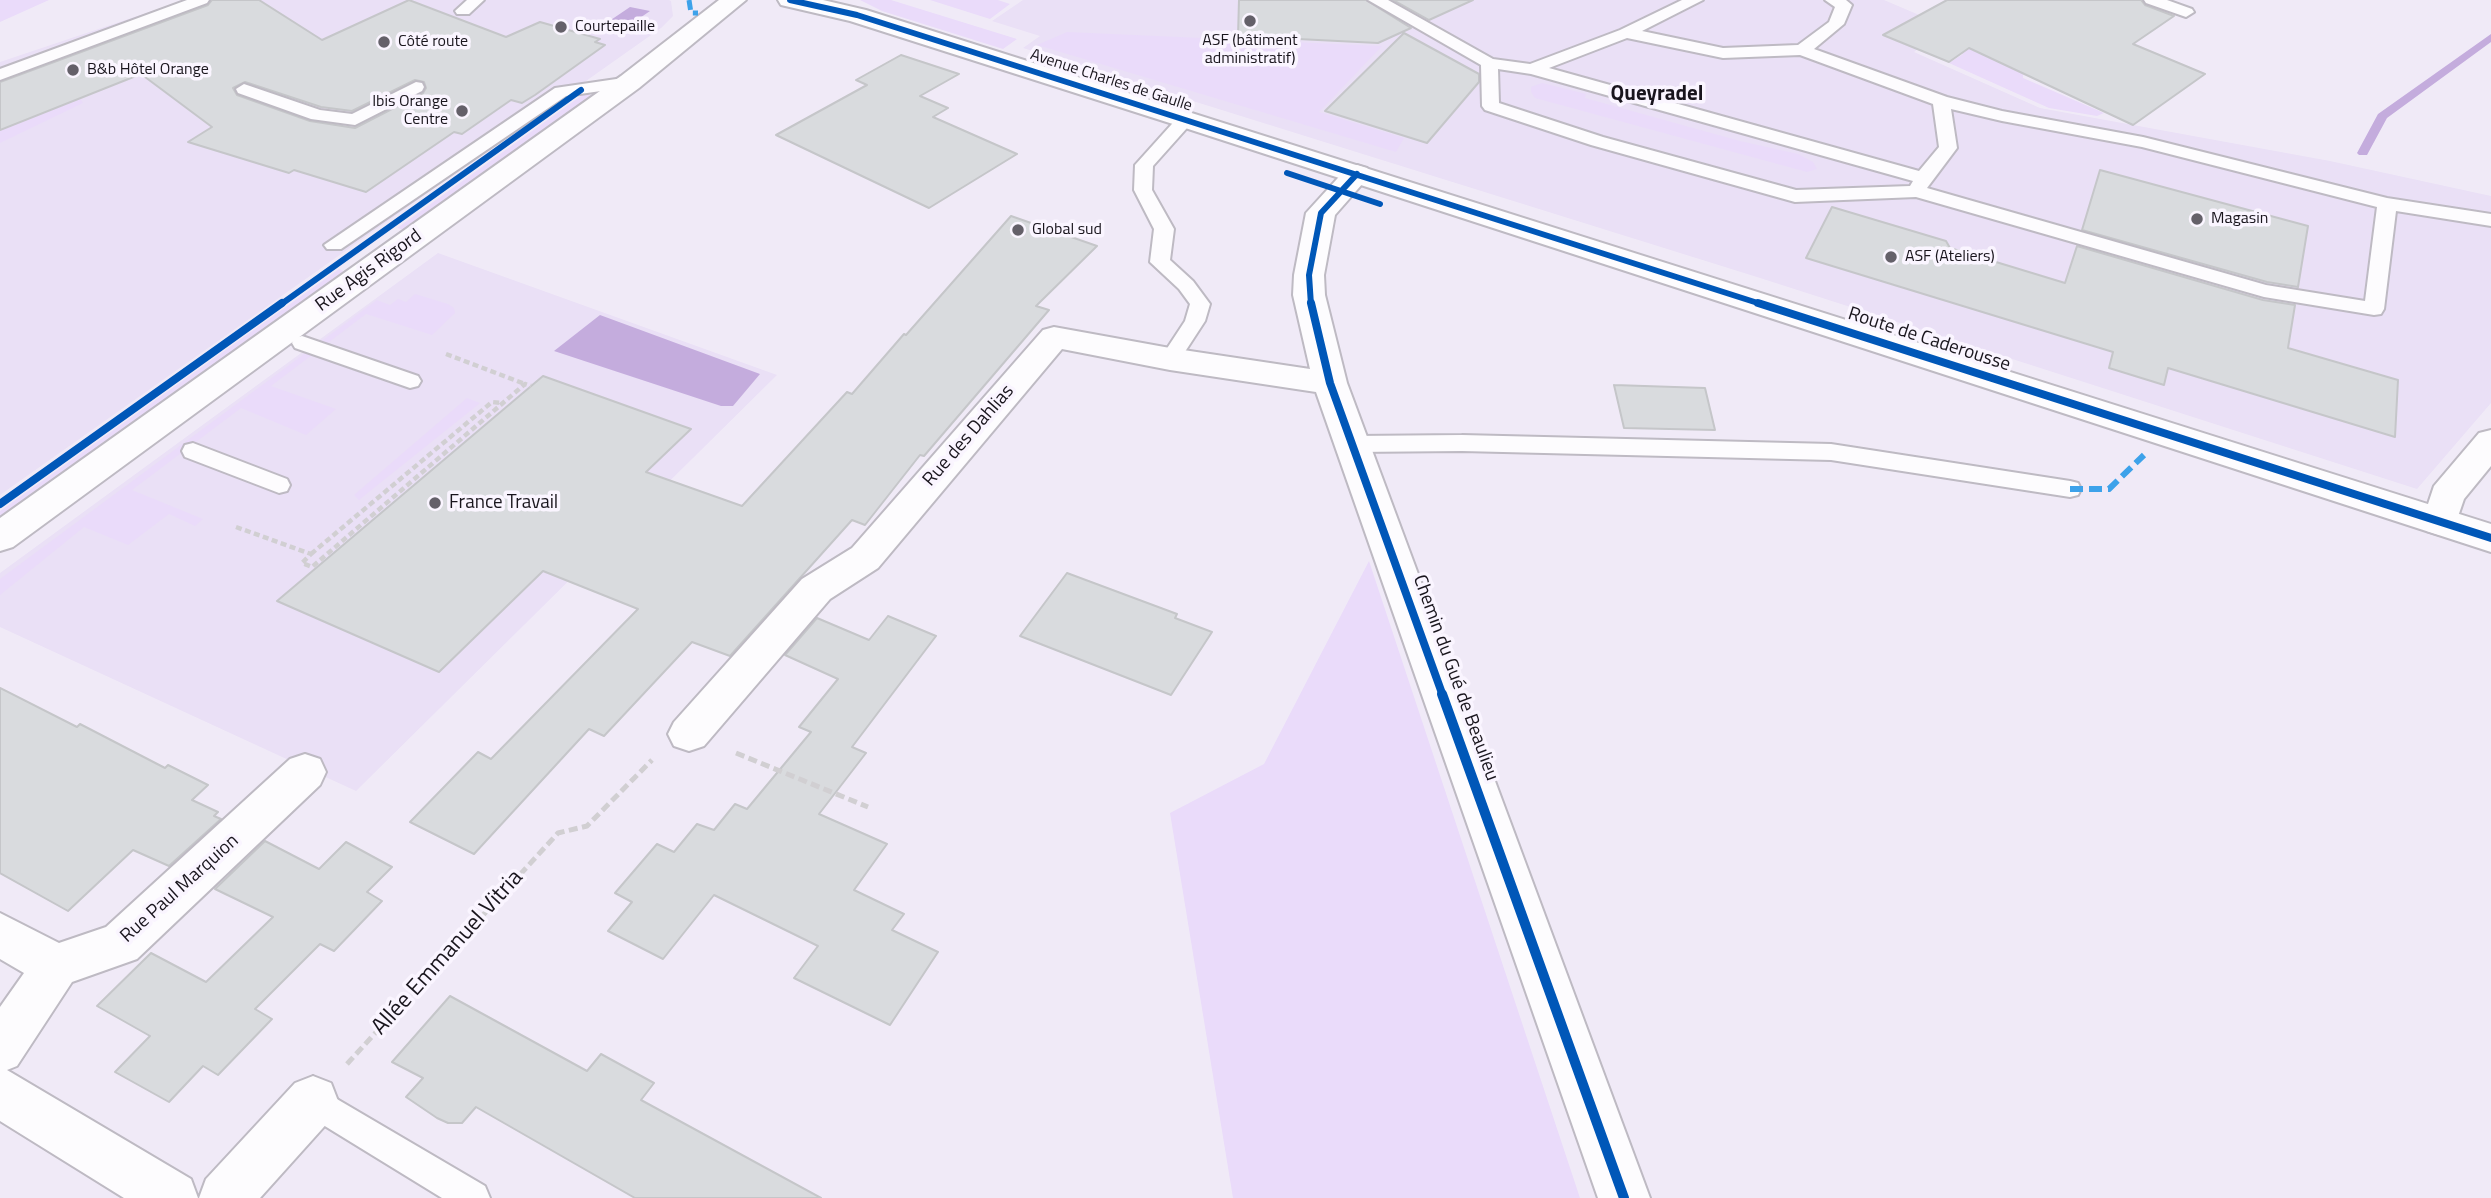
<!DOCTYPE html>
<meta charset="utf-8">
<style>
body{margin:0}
canvas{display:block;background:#f0eaf7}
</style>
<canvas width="2491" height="1198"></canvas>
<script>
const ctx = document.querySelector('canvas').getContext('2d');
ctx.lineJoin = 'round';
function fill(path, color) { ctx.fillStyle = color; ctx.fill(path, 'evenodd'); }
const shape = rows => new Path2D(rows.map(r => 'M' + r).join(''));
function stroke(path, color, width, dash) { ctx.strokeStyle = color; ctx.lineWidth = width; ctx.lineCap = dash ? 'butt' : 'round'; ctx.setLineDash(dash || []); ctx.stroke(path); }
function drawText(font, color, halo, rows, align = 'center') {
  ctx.font = font + ' "Titillium Web",sans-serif'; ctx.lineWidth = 7; ctx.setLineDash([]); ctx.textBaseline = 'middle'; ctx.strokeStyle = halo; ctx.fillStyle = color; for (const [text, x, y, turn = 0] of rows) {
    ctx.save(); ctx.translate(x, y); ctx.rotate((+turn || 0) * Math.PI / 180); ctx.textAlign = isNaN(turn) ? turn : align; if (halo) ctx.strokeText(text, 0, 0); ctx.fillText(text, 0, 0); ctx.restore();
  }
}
fill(shape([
 [185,0,669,0,671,1,673,16,661,28,0,495,0,62],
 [1023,0,1884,0,1945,26,1914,52,2040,108,2330,161,2491,196,2491,403,2417,489,1757,277,1023,48,1040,36,992,21],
 [438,253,777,375,356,791,0,627,0,573]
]), '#eae0f6');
fill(shape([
 [0,0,49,0,0,22],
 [860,0,891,0,1017,39,1003,49,882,11],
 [930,0,998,0,1010,4,990,19],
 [1067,32,1382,46,1319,112,1404,138,1396,152,1037,45],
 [1983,36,2042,60,2023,73,2023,78,2104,113,2097,116,2049,108,1949,63,1963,54,1959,52],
 [1542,83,1586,94,1585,98,1740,141,1798,154,1813,162,1817,169,1807,172,1535,98,1531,92,1531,87],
 [585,93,592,96,405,230,397,228],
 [80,98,83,103,0,143,0,130],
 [339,269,346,272,0,521,0,511],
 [415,294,448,304,454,308,455,313,432,335,366,314,271,386,336,409,306,435,241,408,132,490,203,519,195,526,169,514,128,545,84,527,0,595,0,579,377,300,390,305,398,299,406,302],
 [467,398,480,403,359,500,354,495],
 [1369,561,1580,1198,1233,1198,1170,813,1264,764]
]), '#eadbfa');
fill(shape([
 [630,7,650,11,618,33,599,28],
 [600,315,760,374,733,406,721,406,554,351]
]), '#c4acdd');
fill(shape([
 [2491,34,2491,42,2387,118,2367,155,2359,155,2357,153,2378,114,2491,34]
]), '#c4acdd');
const building = shape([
 [212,0,259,0,322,40,409,0,506,37,540,22,600,39,595,42,605,45,535,95,522,103,511,100,462,134,454,132,366,192,294,170,289,173,188,142,212,127,141,74,0,130,0,82,208,5,212,0],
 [415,80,424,82,426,88,423,93,355,128,310,121,237,95,233,88,245,82,321,107,352,111,415,80],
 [1239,0,1366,0,1411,28,1378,43,1238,36,1239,0],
 [1393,0,1473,0,1429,20,1393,0],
 [1947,0,2141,0,2145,5,2174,16,2133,44,2205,74,2133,125,1969,48,1949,62,1883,35,1947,0],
 [1404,33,1479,74,1479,82,1427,143,1325,111,1404,33],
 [901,55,959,74,920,96,948,108,933,117,1017,154,929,208,776,135,867,85,856,80,901,55],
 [2100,170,2308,226,2298,287,2267,282,2082,230,2100,170],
 [1832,207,1946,241,1950,248,2065,283,2077,246,2263,300,2295,305,2288,348,2398,380,2395,437,2168,368,2164,385,2109,368,2113,352,1806,258,1832,207],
 [1011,216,1097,246,1036,306,1049,310,924,456,920,455,865,525,852,520,730,656,692,642,604,736,589,729,474,854,410,822,478,752,491,759,638,609,543,571,439,672,277,601,543,376,691,429,646,472,742,506,847,392,852,394,904,334,906,335,1011,216],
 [1614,385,1705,388,1715,430,1624,428,1614,385],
 [1067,573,1177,614,1175,618,1212,632,1171,695,1020,636,1067,573],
 [888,616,936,636,852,747,866,753,819,814,887,844,854,890,904,914,892,930,938,952,890,1025,794,978,818,946,714,895,663,959,608,931,632,902,615,893,657,844,674,852,697,824,714,830,735,804,747,809,811,732,799,727,838,679,785,655,817,618,869,640,888,616],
 [0,688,77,727,80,724,165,768,168,765,208,785,192,800,218,812,214,816,221,819,169,866,133,850,68,911,0,873,0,688],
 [265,841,319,869,346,842,392,867,367,892,382,901,334,951,320,944,255,1009,272,1019,218,1075,203,1066,169,1102,115,1072,150,1036,97,1006,151,953,206,982,273,917,215,889,265,841],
 [450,996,587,1071,601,1054,654,1083,641,1100,821,1198,635,1198,476,1107,462,1123,448,1123,437,1118,406,1097,423,1078,392,1062,450,996]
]);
fill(building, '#d9dbde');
stroke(building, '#c5c6c9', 2);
const service = shape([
 [187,0,209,0,207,3,0,80,0,69,187,0],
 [467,0,484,0,469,14,457,14,455,11,467,0],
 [1368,0,1388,0,1493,59,1530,64,1620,30,1682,0,1703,0,1642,31,1723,48,1798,45,1829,22,1835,7,1825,0,1846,0,1852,5,1844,24,1814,49,1947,97,2002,111,2143,137,2387,198,2491,214,2491,226,2396,211,2384,309,2381,314,2374,315,2264,297,1916,197,1795,202,1591,145,1485,110,1482,106,1481,65,1368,0],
 [1627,38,1723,58,1800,55,1933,104,1939,147,1919,171,1549,68,1627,38],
 [1498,69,1531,74,1913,181,1910,186,1796,190,1603,137,1499,103,1498,69],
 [1951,109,2002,121,2142,147,2377,207,2365,301,2266,285,1927,188,1957,148,1951,109],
 [2144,0,2167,0,2192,9,2194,12,2186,17,2146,3,2144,0],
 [630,77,636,78,638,82,636,86,566,96,341,249,327,249,324,245,555,88,630,77],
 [416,82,422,83,424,87,422,91,355,125,311,119,238,93,236,89,244,84,320,110,352,114,416,82],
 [1186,114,1195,119,1153,166,1152,190,1174,229,1170,260,1193,281,1210,304,1205,321,1177,364,1170,366,1163,364,1160,359,1185,321,1190,304,1179,289,1150,262,1154,229,1134,190,1135,165,1180,115,1186,114],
 [302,336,418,376,421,381,418,386,410,388,295,348,292,343,295,338,302,336],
 [1462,435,1831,444,2070,481,2078,483,2081,489,2078,495,2070,497,1831,460,1462,451,1355,452,1347,449,1344,444,1347,439,1355,436,1462,435],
 [193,443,287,479,290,485,287,491,279,493,185,457,182,451,185,445,193,443],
 [313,1085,485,1186,490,1198,442,1198,302,1112,297,1101,302,1090,313,1085]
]);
const minor = shape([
 [1357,165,1367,168,1371,174,1335,215,1324,275,1325,295,1347,383,1650,1198,1598,1198,1316,392,1170,370,1062,349,878,568,830,599,704,746,689,751,674,746,668,734,674,722,802,579,852,548,1043,330,1054,327,1170,348,1310,369,1293,295,1294,275,1306,213,1347,168,1357,165],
 [2491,430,2491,466,2464,499,2453,531,2440,535,2427,531,2422,522,2434,486,2479,433,2491,430],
 [305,754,320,759,326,772,320,785,137,959,72,982,17,1066,7,1070,191,1179,198,1198,124,1198,0,1121,0,1007,24,973,0,959,0,913,59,943,106,927,290,759,305,754],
 [313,1076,331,1083,338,1101,331,1119,260,1198,199,1198,206,1179,295,1083,313,1076]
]);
const tertiary = shape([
 [719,0,746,0,639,88,13,547,0,551,0,518,621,76,719,0]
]);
const secondary = shape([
 [778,0,823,0,866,10,2491,524,2491,552,1176,125,850,21,781,5,778,0]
]);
stroke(service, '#bebac3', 4);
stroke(minor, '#bebac3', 4);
stroke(tertiary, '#bebac3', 4);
stroke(secondary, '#bebac3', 4);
stroke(shape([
 [446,354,525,384],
 [236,527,311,554,302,563,312,567,525,384,531,386],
 [311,554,492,402,501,403]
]), '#d1cfd2', 4.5, [6, 3.5]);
stroke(shape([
 [736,753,868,807],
 [347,1064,558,833,587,826,652,760]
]), '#d1cfd2', 5, [9, 4.5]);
fill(service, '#fdfcfe');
fill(minor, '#fdfcfe');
fill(tertiary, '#fdfcfe');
fill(secondary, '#fdfcfe');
stroke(shape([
 [689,0,691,13,698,13]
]), '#3da2ea', 5, [10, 5]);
stroke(shape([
 [2070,489,2109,489,2144,455]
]), '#3da2ea', 6, [13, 6]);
stroke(shape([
 [790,0,857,15,1764,305],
 [1287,173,1380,204],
 [280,305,581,90],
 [1311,305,1309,275,1321,213,1357,174]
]), '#0057b8', 6);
stroke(shape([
 [1311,303,1330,383,1443,696],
 [1758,303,2491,538],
 [0,504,282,303]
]), '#0057b8', 8);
stroke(shape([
 [1442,694,1624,1198]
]), '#0057b8', 10);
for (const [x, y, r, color] of [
 [1250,21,7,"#646069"],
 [561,27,7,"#646069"],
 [384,42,7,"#646069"],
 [73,70,7,"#646069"],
 [462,111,7,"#646069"],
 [2197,219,7,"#646069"],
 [1018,230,7,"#646069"],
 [1891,257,7,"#646069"],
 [435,503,7,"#646069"]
]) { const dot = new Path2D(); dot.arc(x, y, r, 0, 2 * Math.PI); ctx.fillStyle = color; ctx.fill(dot); stroke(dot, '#faf5ff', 2.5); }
drawText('16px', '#19151d', '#faf5ff', [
 ["Courtepaille",575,27],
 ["ASF (bâtiment",1250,41,"center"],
 ["administratif)",1250,59,"center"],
 ["Côté route",398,42],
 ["B&b Hôtel Orange",87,70],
 ["Ibis Orange",448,102,"right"],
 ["Centre",448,120,"right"],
 ["Magasin",2211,219],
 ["Global sud",1032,230],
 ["ASF (Ateliers)",1905,257]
], 'left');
drawText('16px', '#19151d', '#faf5ff', [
 ["Avenue Charles de Gaulle",1111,81,18]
]);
drawText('19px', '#19151d', '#faf5ff', [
 ["Rue Agis Rigord",369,271,-36],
 ["Route de Caderousse",1929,340,18],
 ["Rue des Dahlias",969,436,-49],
 ["Chemin du Gué de Beaulieu",1455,678,70],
 ["Rue Paul Marquion",180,889,-42]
]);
drawText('19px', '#19151d', '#faf5ff', [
 ["France Travail",449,503]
], 'left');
drawText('bold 21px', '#19151d', '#faf5ff', [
 ["Queyradel",1657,95]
]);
drawText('23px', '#19151d', '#faf5ff', [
 ["Allée Emmanuel Vitria",448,953,-48]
]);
</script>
